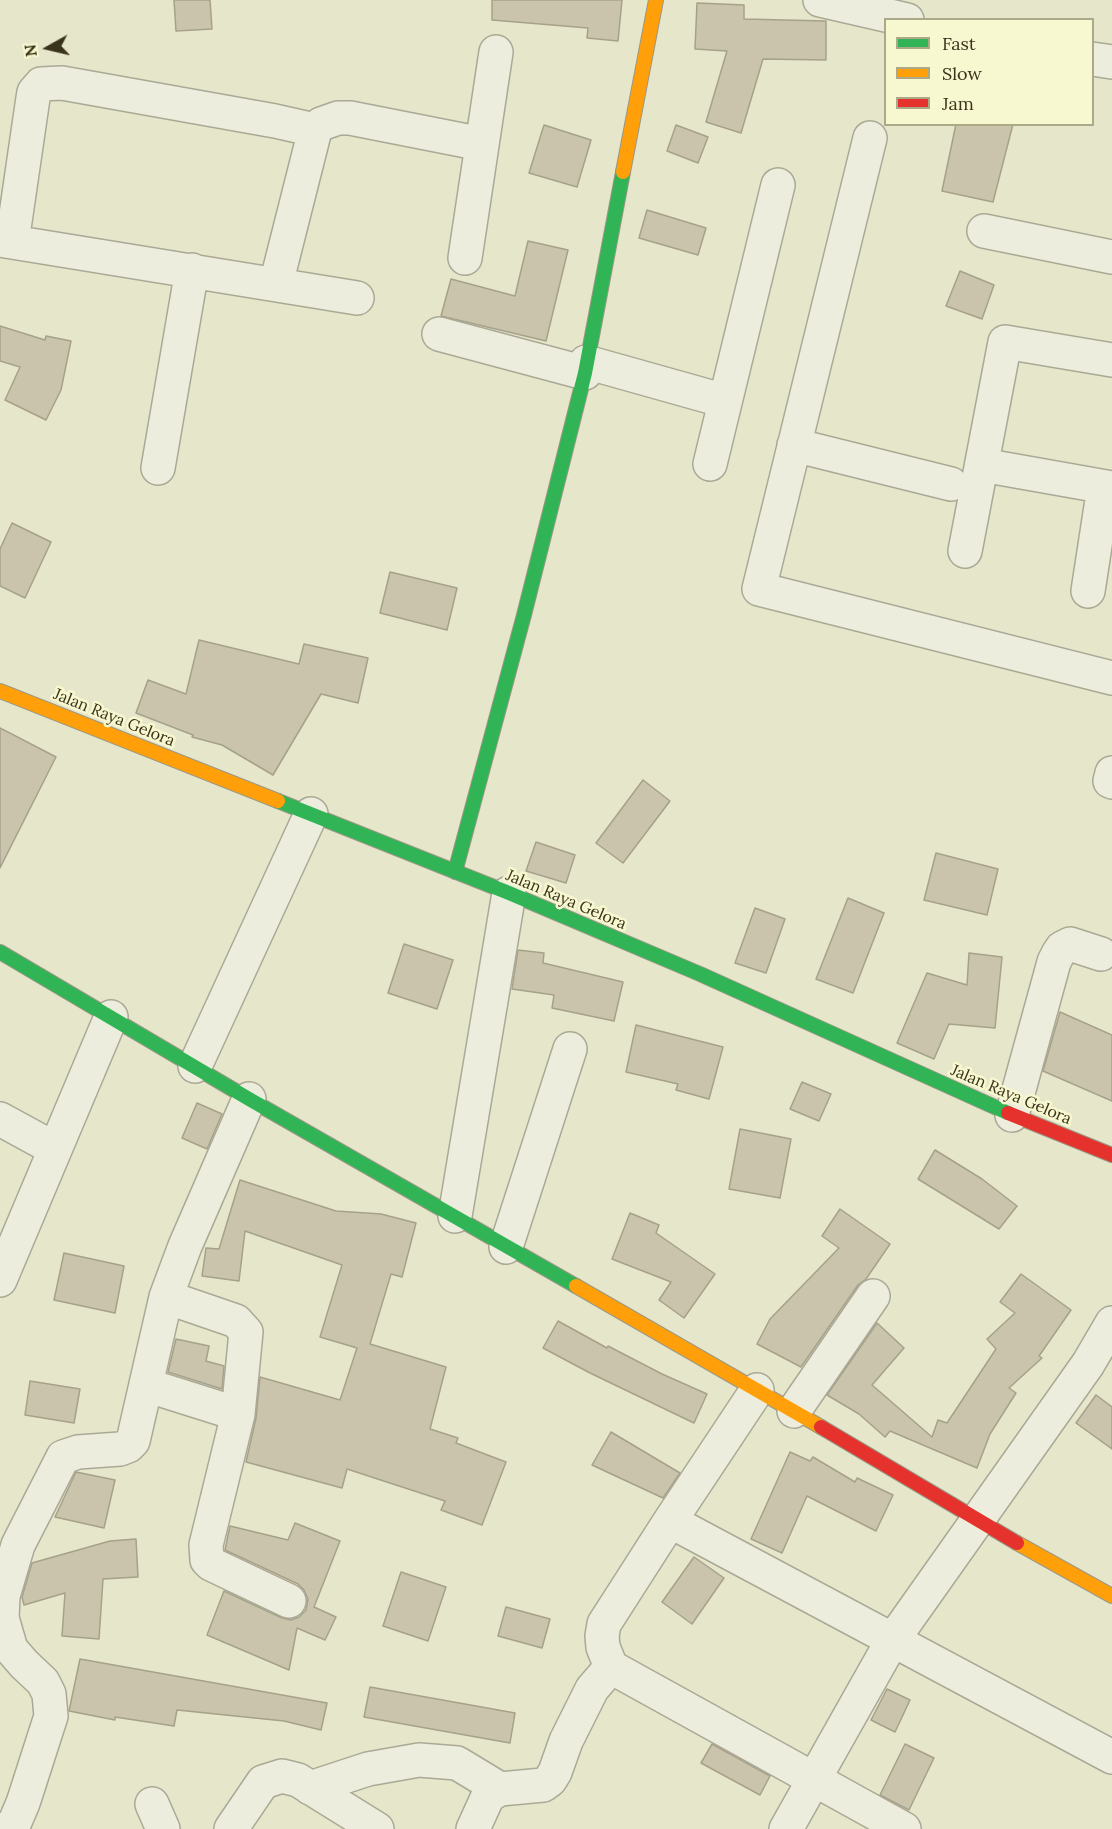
<!DOCTYPE html>
<style>
body{margin:0}
#map{position:relative;width:1112px;height:1829px;overflow:hidden;background:#e6e6cb;font-family:Lora,serif}
canvas{display:block}
.legend{position:absolute;left:884px;top:18px;width:210px;height:108px;box-sizing:border-box;background:#f8f8d0;border:2px solid #aca988;margin:0;padding:8px 10px;list-style:none;font-size:18px;color:#3a331c}
.legend li{display:flex;align-items:center;gap:12px;height:30px}
.legend b{width:30px;border:2px solid #aca988}
.north{position:absolute;left:18px;top:18px;width:60px;height:60px;-webkit-text-stroke:4px #f8f8d0;paint-order:stroke;rotate:262deg;font-size:16px;font-weight:700;line-height:24px;text-align:center;color:#3a331c}
.north::after{content:'';display:block;margin:auto;width:21px;height:27px;background:#3a331c;clip-path:polygon(50% 0,100% 100%,50% 72%,0 100%)}
</style>
<div id="map">
<canvas width="1112" height="1829"></canvas>
<ul class="legend">
<li><b style="height:8px;background:#30b455"></b>Fast</li>
<li><b style="height:8px;background:#ff9f0a"></b>Slow</li>
<li><b style="height:8px;background:#e5322d"></b>Jam</li>
</ul>
<div class="north">N</div>
</div>
<script>
const ctx = document.querySelector('canvas').getContext('2d');
ctx.lineJoin = 'round';
function fill(path, color) { ctx.fillStyle = color; ctx.fill(path, 'evenodd'); }
const shape = rows => new Path2D(rows.map(r => 'M' + r).join(''));
function stroke(path, color, width, dash) { ctx.strokeStyle = color; ctx.lineWidth = width; ctx.lineCap = dash ? 'butt' : 'round'; ctx.setLineDash(dash || []); ctx.stroke(path); }
function drawText(font, color, halo, rows, align = 'center') {
  ctx.font = font + ' Lora,serif'; ctx.lineWidth = 5; ctx.setLineDash([]); ctx.textBaseline = 'middle'; ctx.strokeStyle = halo; ctx.fillStyle = color; for (const [text, x, y, turn = 0] of rows) {
    ctx.save(); ctx.translate(x, y); ctx.rotate((+turn || 0) * Math.PI / 180); ctx.textAlign = isNaN(turn) ? turn : align; if (halo) ctx.strokeText(text, 0, 0); ctx.fillText(text, 0, 0); ctx.restore();
  }
}
const building = shape([
 [174,0,210,0,212,29,176,31,174,0],
 [492,0,622,0,618,41,587,38,588,28,492,20,492,0],
 [697,3,744,5,744,19,826,21,826,60,763,59,741,133,706,122,727,51,695,49,697,3],
 [956,124,1013,124,993,202,942,191,956,124],
 [544,125,591,140,577,187,529,173,544,125],
 [676,125,708,137,698,163,667,151,676,125],
 [647,210,706,228,698,255,639,238,647,210],
 [528,241,568,250,546,341,441,316,451,279,515,296,528,241],
 [960,271,994,285,982,319,946,306,960,271],
 [0,326,45,340,46,336,71,341,61,390,46,420,5,400,20,367,0,361,0,326],
 [12,523,51,542,25,598,0,586,0,549,12,523],
 [390,572,457,588,447,630,380,613,390,572],
 [199,640,299,664,304,644,368,658,358,703,321,694,273,775,222,745,192,737,193,735,136,713,148,680,186,694,199,640],
 [0,728,56,757,0,868,0,728],
 [643,780,670,801,623,863,596,843,643,780],
 [536,842,575,855,566,883,526,871,536,842],
 [936,853,998,869,987,915,924,900,936,853],
 [848,898,884,913,853,993,816,979,848,898],
 [755,908,785,919,766,973,735,963,755,908],
 [404,944,453,960,437,1009,388,993,404,944],
 [518,950,544,953,543,963,623,982,614,1021,552,1008,554,995,512,989,518,950],
 [969,953,1002,957,995,1028,949,1024,934,1059,897,1043,927,973,967,985,969,953],
 [1060,1012,1112,1035,1112,1101,1043,1071,1060,1012],
 [636,1025,723,1047,709,1099,676,1090,678,1084,626,1072,636,1025],
 [802,1082,831,1094,819,1121,790,1109,802,1082],
 [197,1103,222,1114,207,1149,182,1138,197,1103],
 [740,1129,791,1139,780,1198,729,1189,740,1129],
 [935,1150,982,1179,1017,1206,999,1229,918,1179,935,1150],
 [240,1180,336,1211,381,1214,416,1223,402,1277,391,1274,370,1344,446,1367,430,1429,458,1438,456,1443,506,1462,482,1525,441,1510,445,1501,347,1469,342,1488,246,1462,256,1418,260,1377,340,1400,357,1348,320,1337,342,1265,245,1231,239,1281,202,1276,206,1248,219,1249,240,1180],
 [840,1209,890,1244,866,1279,858,1285,801,1367,757,1344,770,1319,839,1248,822,1236,840,1209],
 [630,1213,659,1225,656,1233,715,1274,684,1318,659,1300,671,1282,612,1259,630,1213],
 [64,1253,124,1266,115,1313,54,1300,64,1253],
 [1021,1274,1071,1310,1039,1356,1042,1358,1009,1388,1016,1393,990,1434,977,1468,890,1431,885,1437,859,1414,827,1395,877,1323,904,1348,872,1385,932,1437,938,1420,947,1423,996,1349,987,1339,1015,1313,1000,1302,1021,1274],
 [558,1321,607,1348,608,1346,662,1374,707,1394,694,1423,590,1373,543,1348,558,1321],
 [176,1339,209,1346,206,1361,224,1366,222,1389,168,1372,176,1339],
 [30,1381,80,1389,74,1423,25,1415,30,1381],
 [1096,1395,1112,1407,1112,1449,1076,1423,1096,1395],
 [611,1432,680,1473,663,1498,592,1465,611,1432],
 [790,1452,810,1461,813,1457,855,1482,857,1478,893,1495,876,1531,807,1496,782,1553,751,1539,790,1452],
 [76,1472,115,1480,104,1528,55,1517,76,1472],
 [295,1523,340,1541,314,1607,336,1617,325,1640,297,1628,289,1670,207,1635,224,1591,282,1618,291,1620,299,1617,306,1610,308,1599,304,1590,298,1584,225,1550,230,1526,288,1540,295,1523],
 [136,1539,138,1577,103,1579,99,1639,62,1636,65,1593,24,1605,22,1597,32,1563,110,1541,136,1539],
 [694,1557,724,1578,692,1624,662,1602,694,1557],
 [401,1572,446,1587,428,1641,383,1626,401,1572],
 [506,1607,550,1619,542,1648,498,1636,506,1607],
 [80,1659,327,1703,321,1730,284,1721,177,1710,174,1726,115,1717,115,1720,69,1711,80,1659],
 [370,1687,515,1713,510,1743,364,1717,370,1687],
 [887,1689,910,1700,895,1732,871,1720,887,1689],
 [712,1744,770,1776,760,1795,701,1763,712,1744],
 [905,1744,934,1758,909,1810,880,1795,905,1744]
]);
fill(building, '#cac4ac');
stroke(building, '#a6a18a', 1.5);
const street = shape([
 [820,0,907,20],
 [1092,59,1112,62],
 [870,138,759,589,1112,678],
 [984,231,1112,257],
 [0,240,357,298],
 [12,242,33,98,34,92,41,84,62,83,275,121,315,130],
 [465,258,496,52],
 [276,284,315,130,321,124,338,118,350,118,482,144],
 [439,334,585,373],
 [586,362,725,401],
 [794,445,951,484],
 [710,464,778,185],
 [982,465,1112,488],
 [158,468,192,270],
 [965,551,1005,342,1112,360],
 [1088,591,1104,487],
 [1112,773,1110,781,1112,782],
 [195,1066,311,814],
 [1012,1115,1054,962,1058,954,1062,948,1070,944,1101,954],
 [0,1119,55,1149],
 [455,1216,509,893],
 [506,1247,570,1049],
 [0,1280,111,1017],
 [166,1297,236,1321,246,1332,238,1414,206,1545,207,1560,211,1564,289,1601],
 [146,1385,238,1414],
 [757,1390,670,1521,604,1624,602,1636,603,1647,611,1667,904,1829],
 [794,1411,873,1296],
 [670,1521,1112,1757],
 [310,1788,368,1769,419,1760,457,1763,500,1789],
 [152,1804,163,1829],
 [6,1829,14,1824,23,1803,51,1716,49,1694,43,1682,24,1664,11,1649,2,1618,3,1596,18,1545,63,1457,78,1452,120,1449,128,1446,133,1441,166,1297,185,1246,249,1099],
 [231,1829,263,1782,282,1776,298,1780,377,1829],
 [473,1829,488,1796,500,1789,543,1785,550,1780,555,1772,566,1741,592,1689,611,1667],
 [786,1829,892,1641,1088,1364,1112,1323]
]);
const fast = shape([
 [278,801,509,893,700,974,1008,1113],
 [455,872,524,615,585,373,623,172],
 [0,952,249,1099,576,1286]
]);
const slow = shape([
 [623,172,656,0],
 [0,691,278,801],
 [576,1286,821,1427],
 [1017,1543,1112,1596]
]);
const jam = shape([
 [1008,1113,1112,1155],
 [821,1427,1017,1543]
]);
stroke(street, '#aba995', 36);
stroke(fast, '#9a9885', 16);
stroke(slow, '#9a9885', 16);
stroke(jam, '#9a9885', 16);
stroke(street, '#ededde', 33);
stroke(fast, '#30b455', 14);
stroke(slow, '#ff9f0a', 14);
stroke(jam, '#e5322d', 14);
drawText('16px', '#3a331c', '#f8f8d0', [
 ["Jalan Raya Gelora",114,718,22],
 ["Jalan Raya Gelora",566,900,23],
 ["Jalan Raya Gelora",1011,1095,23]
]);
</script>
